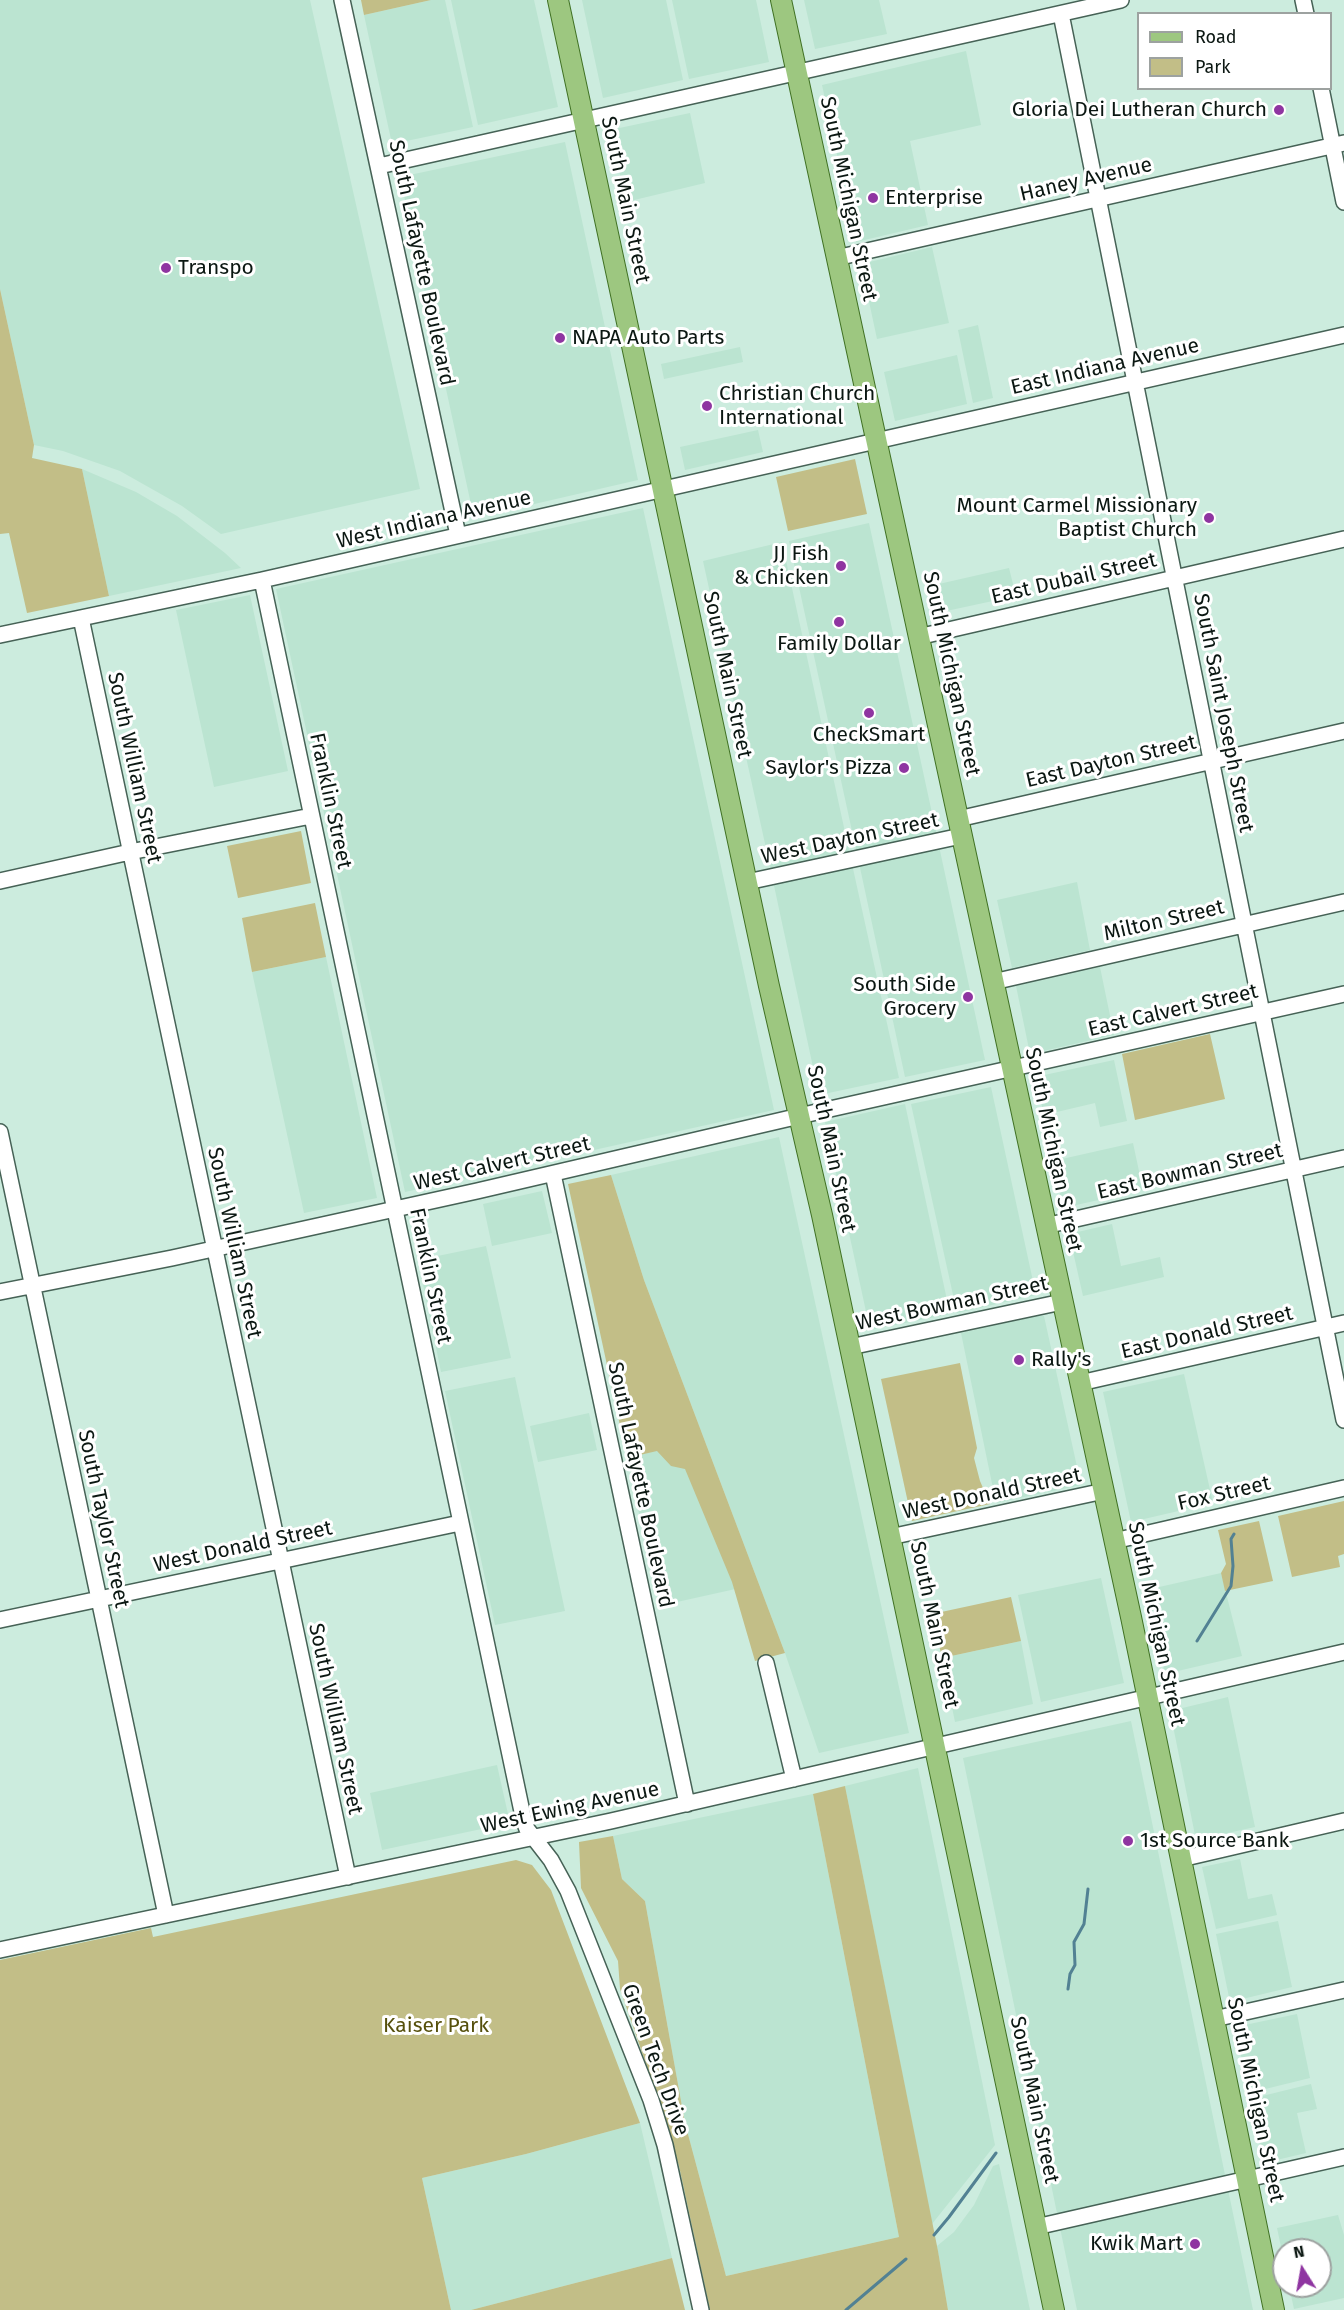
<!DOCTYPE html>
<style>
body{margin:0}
#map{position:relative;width:1344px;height:2310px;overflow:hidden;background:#ccecde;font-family:"Fira Sans",sans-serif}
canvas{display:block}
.legend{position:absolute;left:1137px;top:12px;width:195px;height:78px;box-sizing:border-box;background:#fff;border:2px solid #9da2a0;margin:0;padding:8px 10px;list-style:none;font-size:18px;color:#0b1712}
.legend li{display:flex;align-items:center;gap:12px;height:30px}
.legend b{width:30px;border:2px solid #9da2a0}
.north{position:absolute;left:1272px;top:2238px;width:60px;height:60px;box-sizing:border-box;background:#fff;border:2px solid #9da2a0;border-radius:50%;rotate:349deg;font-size:16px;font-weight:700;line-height:24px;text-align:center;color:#0b1712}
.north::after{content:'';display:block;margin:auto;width:21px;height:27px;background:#8f35a1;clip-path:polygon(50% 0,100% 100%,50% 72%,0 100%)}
</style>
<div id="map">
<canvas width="1344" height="2310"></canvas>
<ul class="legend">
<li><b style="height:8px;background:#9dc780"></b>Road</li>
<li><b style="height:16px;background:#c2be87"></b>Park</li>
</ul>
<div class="north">N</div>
</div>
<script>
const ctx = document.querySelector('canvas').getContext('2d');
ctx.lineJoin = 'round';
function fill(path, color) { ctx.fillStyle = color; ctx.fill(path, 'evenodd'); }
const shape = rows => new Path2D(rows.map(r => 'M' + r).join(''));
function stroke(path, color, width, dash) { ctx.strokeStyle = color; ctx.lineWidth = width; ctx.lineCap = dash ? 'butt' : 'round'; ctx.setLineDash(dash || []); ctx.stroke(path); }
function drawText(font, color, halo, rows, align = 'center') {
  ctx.font = font + ' "Fira Sans",sans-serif'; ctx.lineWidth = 6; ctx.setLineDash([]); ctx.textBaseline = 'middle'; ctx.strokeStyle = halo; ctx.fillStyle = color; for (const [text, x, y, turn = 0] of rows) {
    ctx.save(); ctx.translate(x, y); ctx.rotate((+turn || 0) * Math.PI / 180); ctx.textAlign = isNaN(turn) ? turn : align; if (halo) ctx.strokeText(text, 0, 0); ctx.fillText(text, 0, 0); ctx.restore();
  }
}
fill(shape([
 [0,0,310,0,420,489,221,534,182,506,120,471,63,451,34,445,0,289],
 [431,0,445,0,473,127,392,144,364,15],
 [451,0,534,0,558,107,478,125],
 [582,0,666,0,683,80,603,98],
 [672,0,756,0,769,62,689,79],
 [804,0,879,0,887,34,815,49],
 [966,51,981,125,910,141,928,225,856,242,822,85],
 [690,113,705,183,626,202,610,130],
 [565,142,638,480,474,518,400,177],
 [932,247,949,323,877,339,861,264],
 [978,325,993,398,973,403,958,330],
 [740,347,743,362,664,379,661,364],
 [957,355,967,404,895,421,884,372],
 [758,430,763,452,685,470,680,447],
 [82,469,136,492,177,516,225,553,241,568,109,596],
 [643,508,774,1110,405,1192,276,589],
 [869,523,937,836,857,854,789,541],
 [782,542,850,855,771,871,703,561],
 [1009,568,1016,596,937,613,930,586],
 [250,595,288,771,214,787,176,610],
 [939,846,985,1060,905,1077,859,863],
 [852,864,899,1078,819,1095,773,881],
 [1077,882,1090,950,1012,968,997,900],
 [326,957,377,1198,304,1213,252,972],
 [1100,967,1114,1035,1030,1054,1016,986],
 [1114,1060,1127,1121,1100,1127,1095,1103,1044,1115,1035,1077],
 [991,1087,1036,1295,957,1313,911,1104],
 [905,1104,950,1314,870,1330,825,1122],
 [779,1137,909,1733,819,1753,785,1653,644,1280,611,1175],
 [1133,1143,1143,1190,1063,1208,1053,1161],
 [542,1191,552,1233,492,1246,483,1204],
 [1112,1224,1121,1266,1160,1257,1164,1277,1083,1296,1069,1234],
 [486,1246,511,1358,441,1372,418,1260],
 [1036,1316,1044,1316,1081,1485,996,1503,961,1333],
 [1184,1374,1213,1503,1131,1522,1103,1392],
 [515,1377,565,1611,495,1625,445,1391],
 [589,1413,597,1450,538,1462,530,1426],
 [688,1443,740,1588,659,1606,627,1458],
 [1221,1573,1242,1656,1165,1674,1146,1590],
 [1101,1578,1124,1683,1041,1702,1018,1595],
 [1021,1641,1033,1704,955,1722,942,1658],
 [1228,1697,1255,1827,1196,1840,1170,1711],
 [1131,1721,1253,2310,1077,2310,963,1758],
 [497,1765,510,1823,382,1850,370,1793],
 [918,1768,995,2145,932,2224,845,1786],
 [813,1794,899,2237,726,2276,685,2123,645,1901,622,1879,613,1836],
 [1240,1859,1248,1899,1272,1894,1277,1915,1216,1929,1202,1867],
 [1278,1921,1292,1987,1230,2002,1216,1934],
 [1297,2014,1310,2078,1249,2093,1235,2027],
 [1311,2084,1317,2109,1297,2113,1306,2153,1264,2163,1250,2099],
 [640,2123,672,2258,471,2310,451,2310,422,2178,526,2154],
 [999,2164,1030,2310,948,2310,937,2246,954,2232,974,2205,993,2166],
 [1338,2215,1344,2235,1344,2298,1294,2309,1289,2286,1320,2286,1320,2250,1284,2250,1284,2261,1277,2228]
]), '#bbe4d1');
fill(shape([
 [361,0,431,0,364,15],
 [0,289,34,445,32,458,82,469,109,596,27,613,9,533,0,534],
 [855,459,867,514,788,531,776,477],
 [301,831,311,883,238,898,227,846],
 [315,903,326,957,252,972,242,918],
 [1210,1034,1225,1099,1135,1120,1122,1054],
 [611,1175,644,1280,785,1653,755,1661,732,1582,685,1469,671,1466,657,1451,627,1458,568,1184],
 [960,1363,977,1448,974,1458,980,1481,990,1504,912,1521,881,1379],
 [1344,1501,1344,1554,1338,1556,1340,1567,1292,1577,1278,1516],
 [1259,1521,1273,1581,1225,1591,1221,1573,1226,1564,1218,1530],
 [1011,1597,1021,1641,942,1658,932,1614],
 [845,1786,938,2251,948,2310,710,2310,679,2166,661,2107,620,1989,618,1961,581,1888,579,1842,613,1836,622,1879,645,1901,685,2123,726,2276,899,2237,813,1794],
 [516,1860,532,1865,551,1890,640,2123,526,2154,422,2178,451,2310,0,2310,0,1960,151,1928,153,1937],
 [672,2258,685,2310,471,2310]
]), '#c2be87');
stroke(shape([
 [1197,1641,1231,1586,1233,1566,1231,1539,1234,1534],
 [1068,1989,1070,1974,1075,1965,1074,1942,1084,1924,1088,1889],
 [934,2235,949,2217,996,2153],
 [846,2310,906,2259]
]), '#528193', 3);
const minor = shape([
 [342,0,458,535],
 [1303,0,1306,14],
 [1061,14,1344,1420],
 [1321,88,1344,202],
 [379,166,1121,0],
 [836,258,1344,143],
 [262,580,524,1821,527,1829,551,1860,568,1891,651,2100,665,2145,701,2310],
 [81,618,348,1877],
 [0,635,262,580,1344,335],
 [918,637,1344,539],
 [958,819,1344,731],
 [0,881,130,852,311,816],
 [747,882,961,836],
 [993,982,1344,902],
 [0,1132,166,1915],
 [553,1174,687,1804],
 [1045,1226,1344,1158],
 [0,1292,172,1258,477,1191,821,1111,1344,994],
 [850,1347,1062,1302],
 [1080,1383,1344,1323],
 [890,1537,1104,1491],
 [1114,1541,1344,1488],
 [0,1620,460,1523],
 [766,1663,794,1779],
 [1181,1859,1344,1821],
 [0,1950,611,1821,1344,1652],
 [1214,2019,1344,1990],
 [1036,2227,1344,2157]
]);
const major = shape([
 [558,0,769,986,822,1215,1054,2310],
 [781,0,1131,1617,1274,2310]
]);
stroke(minor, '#466256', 18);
stroke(major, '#407123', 22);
stroke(minor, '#fff', 15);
stroke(major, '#9dc780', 20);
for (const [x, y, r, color] of [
 [1279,110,6,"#8f35a1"],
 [873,198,6,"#8f35a1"],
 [166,268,6,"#8f35a1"],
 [560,338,6,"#8f35a1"],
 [707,406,6,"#8f35a1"],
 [1209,518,6,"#8f35a1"],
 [841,566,6,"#8f35a1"],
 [839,622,6,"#8f35a1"],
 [869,713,6,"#8f35a1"],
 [904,768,6,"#8f35a1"],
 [968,997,6,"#8f35a1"],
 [1019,1360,6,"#8f35a1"],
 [1128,1841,6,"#8f35a1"],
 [1195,2244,6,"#8f35a1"]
]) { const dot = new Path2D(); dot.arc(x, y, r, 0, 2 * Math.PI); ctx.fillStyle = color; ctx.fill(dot); stroke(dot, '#fff', 2); }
drawText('21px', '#0b1712', '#fff', [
 ["Gloria Dei Lutheran Church",1267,110],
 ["Enterprise",885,198,"left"],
 ["Transpo",178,268,"left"],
 ["NAPA Auto Parts",572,338,"left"],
 ["Christian Church",719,394,"left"],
 ["International",719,418,"left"],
 ["Mount Carmel Missionary",1197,506],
 ["Baptist Church",1197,530],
 ["JJ Fish",829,554],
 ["& Chicken",829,578],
 ["Family Dollar",839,644,"center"],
 ["CheckSmart",869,735,"center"],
 ["Saylor's Pizza",892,768],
 ["South Side",956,985],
 ["Grocery",956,1009],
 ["Rally's",1031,1360,"left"],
 ["1st Source Bank",1140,1841,"left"],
 ["Kwik Mart",1183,2244]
], 'right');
drawText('21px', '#0b1712', '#fff', [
 ["Haney Avenue",1086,180,-13],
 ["South Michigan Street",848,199,78],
 ["South Main Street",625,200,78],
 ["South Lafayette Boulevard",421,263,78],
 ["East Indiana Avenue",1105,367,-13],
 ["West Indiana Avenue",434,520,-13],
 ["East Dubail Street",1074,579,-13],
 ["South Michigan Street",951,674,78],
 ["South Main Street",727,675,78],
 ["South Saint Joseph Street",1223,713,79],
 ["East Dayton Street",1111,762,-13],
 ["South William Street",134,768,78],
 ["Franklin Street",330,801,78],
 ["West Dayton Street",850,839,-12],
 ["Milton Street",1164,921,-13],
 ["East Calvert Street",1173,1011,-13],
 ["South Main Street",831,1149,78],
 ["South Michigan Street",1053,1150,78],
 ["West Calvert Street",502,1164,-13],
 ["East Bowman Street",1190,1172,-13],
 ["South William Street",234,1243,78],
 ["Franklin Street",430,1276,78],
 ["West Bowman Street",952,1304,-12],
 ["East Donald Street",1207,1333,-13],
 ["South Lafayette Boulevard",640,1485,78],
 ["West Donald Street",992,1494,-12],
 ["Fox Street",1224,1494,-13],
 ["South Taylor Street",103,1519,78],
 ["West Donald Street",243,1547,-12],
 ["South Michigan Street",1156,1624,78],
 ["South Main Street",934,1625,78],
 ["South William Street",335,1719,78],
 ["West Ewing Avenue",570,1808,-12],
 ["Green Tech Drive",655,2060,70],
 ["South Main Street",1034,2100,78],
 ["South Michigan Street",1255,2100,78]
]);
drawText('21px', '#56500c', '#fff', [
 ["Kaiser Park",436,2026]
]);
</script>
